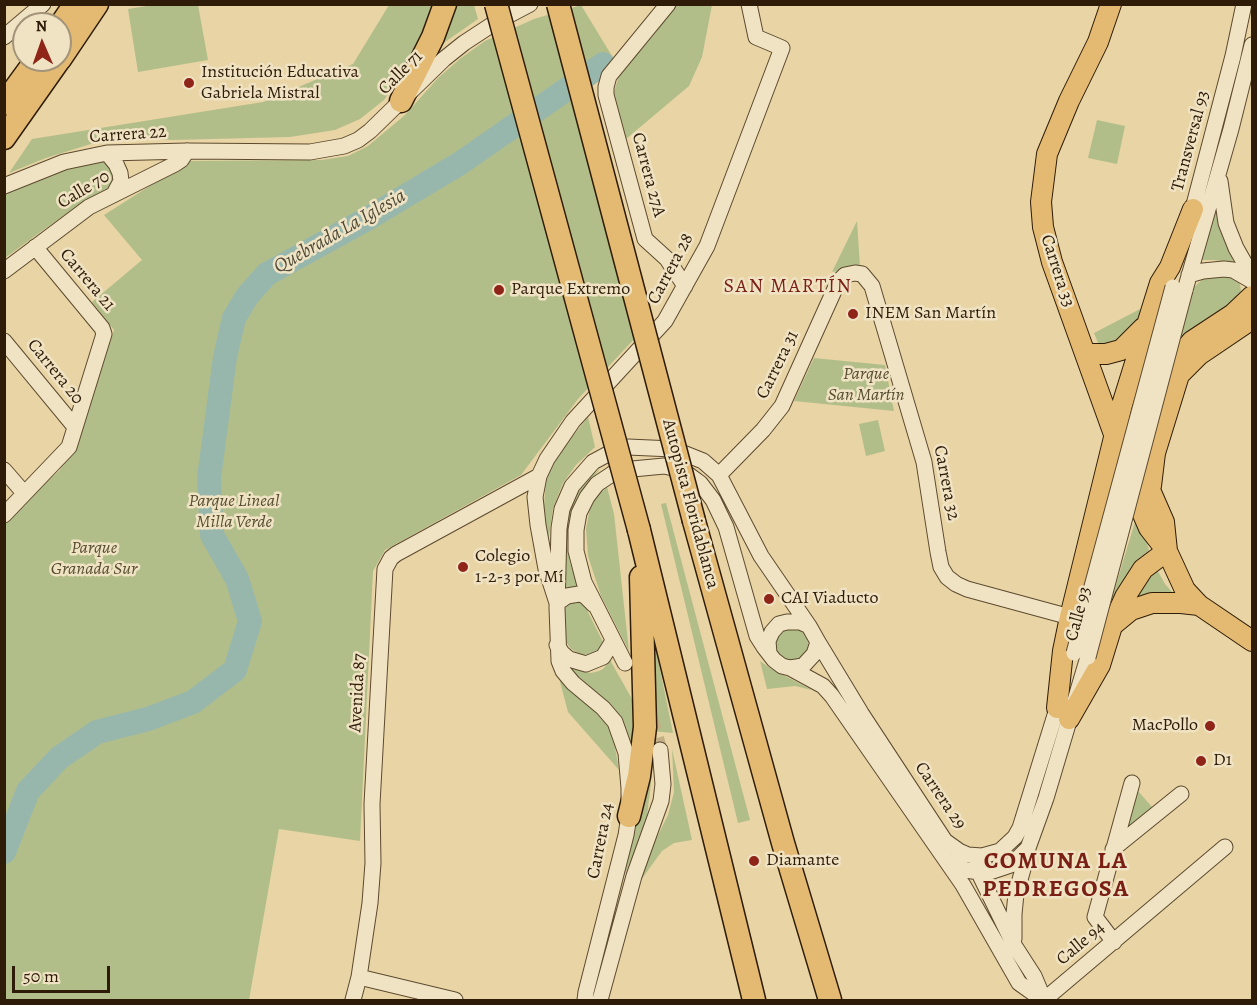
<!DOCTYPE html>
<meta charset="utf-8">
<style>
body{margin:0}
#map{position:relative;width:1257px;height:1005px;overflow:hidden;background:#e8d4a4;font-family:Alegreya,serif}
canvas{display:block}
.frame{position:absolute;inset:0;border:6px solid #2f1c08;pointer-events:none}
.north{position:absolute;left:12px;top:12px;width:60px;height:60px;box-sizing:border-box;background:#f0e3c4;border:2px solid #a39379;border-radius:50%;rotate:358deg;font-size:16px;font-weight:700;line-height:24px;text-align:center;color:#2f1c08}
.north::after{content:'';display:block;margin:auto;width:21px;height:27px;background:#8f2418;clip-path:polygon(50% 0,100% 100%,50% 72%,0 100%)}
.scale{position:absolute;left:12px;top:966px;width:98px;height:27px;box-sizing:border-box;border:3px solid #2f1c08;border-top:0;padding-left:8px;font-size:18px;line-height:21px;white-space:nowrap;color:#2f1c08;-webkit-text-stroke:4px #f0e3c4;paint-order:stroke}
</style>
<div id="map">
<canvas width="1257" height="1005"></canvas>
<div class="frame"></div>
<div class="north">N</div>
<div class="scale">50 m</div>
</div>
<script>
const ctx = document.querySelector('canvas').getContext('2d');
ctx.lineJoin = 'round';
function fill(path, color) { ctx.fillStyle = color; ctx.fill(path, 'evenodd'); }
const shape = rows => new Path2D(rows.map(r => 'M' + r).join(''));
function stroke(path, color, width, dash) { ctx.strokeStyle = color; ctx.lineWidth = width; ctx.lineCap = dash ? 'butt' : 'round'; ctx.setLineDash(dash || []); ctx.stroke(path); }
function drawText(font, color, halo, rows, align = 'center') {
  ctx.font = font + ' Alegreya,serif'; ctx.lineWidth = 5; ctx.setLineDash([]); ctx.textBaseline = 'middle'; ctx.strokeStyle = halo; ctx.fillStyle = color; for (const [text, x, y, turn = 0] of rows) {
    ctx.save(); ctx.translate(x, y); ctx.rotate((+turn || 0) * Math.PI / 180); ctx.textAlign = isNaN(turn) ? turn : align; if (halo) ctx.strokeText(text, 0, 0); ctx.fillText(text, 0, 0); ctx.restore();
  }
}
fill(shape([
 [153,5,198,5,208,60,138,72,128,9],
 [389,5,434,5,407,68,384,100,360,119,335,130,290,137,172,140,135,138,94,143,46,158,9,173,32,139,263,102,353,64],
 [452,5,474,5,478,19,445,42,431,56],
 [581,5,615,61,589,88,652,320,578,399,521,475,385,550,373,571,360,841,279,829,249,1000,5,1000,5,524,22,503,59,471,77,445,114,330,92,302,142,260,104,215,189,161,322,160,348,156,368,146,405,115,438,78,461,58,485,41,534,19],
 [675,5,712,5,702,57,689,86,626,139,613,96,616,85,620,74,654,35],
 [1097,120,1125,126,1117,164,1088,158],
 [103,160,111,167,114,176,111,185,103,193,70,211,39,233,5,258,5,194,57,171],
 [1215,210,1222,233,1234,263,1214,260,1202,260],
 [857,221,860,267,832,272],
 [1225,274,1239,280,1241,290,1239,298,1180,342,1192,289,1204,278],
 [1144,307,1139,320,1118,344,1100,348,1094,333],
 [814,358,885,365,894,411,794,401],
 [588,417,595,447,576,465,563,483,553,508,548,544,544,506,546,479,555,459],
 [878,420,885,451,866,456,859,424],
 [600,469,578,496,568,522,567,544,570,563,578,586,564,588,565,520,574,493,584,481],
 [607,487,614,514,629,651,601,596,588,556,586,529,589,513,592,501],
 [666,503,750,820,738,823,661,504],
 [1138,512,1149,550,1120,586,1108,611],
 [1156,568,1165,584,1174,594,1156,595,1134,598,1145,580],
 [578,600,587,610,603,642,599,651,589,655,579,654,570,648,563,637,564,607,571,602],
 '776 644a16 16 0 1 1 32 0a16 16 0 1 1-32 0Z',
 [649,645,655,645,673,733,652,731],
 [610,660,632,699,633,732,631,754,580,680,568,667,591,673,599,671,603,669],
 [760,661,770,668,812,690,795,686,767,689],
 [559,678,588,703,609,726,614,741,619,770,568,712],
 [672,749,692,840,674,843,662,851,641,880,654,843,668,815,674,792],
 [650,752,651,783,647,816,642,836,624,876],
 [1138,791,1153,808,1126,828]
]), '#b2be89');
stroke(shape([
 [4,852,28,791,59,758,97,732,148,719,193,702,235,670,250,621,237,579,212,535,209,478,225,357,234,318,248,295,267,274,367,219,459,164,603,64]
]), '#98b7ac', 24);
stroke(shape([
 [650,716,660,750]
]), '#c3af85', 15, [15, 8]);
const minor = shape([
 [668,4,609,76,606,87,606,95,645,239,667,259,685,286],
 [4,37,43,4],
 [107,153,116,164,120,173,121,181,115,192],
 [1220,181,1226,223,1236,248,1252,276],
 [4,186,64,162,107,153,187,151,310,152,344,146,358,140,370,131,444,59,464,43,496,22,530,4],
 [1190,220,1233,56,1244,4],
 [4,271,89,207,175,164,181,160,187,151],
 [1189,275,1203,271,1224,269,1233,270,1252,281],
 [1185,290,1231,129,1252,45],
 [4,341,75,427],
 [4,470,24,493],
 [719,475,763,430,782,406,838,282,845,275,855,273,862,274,872,286,924,462,938,552,941,567,947,577,956,584,967,589,1070,617],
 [4,515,69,447,104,334,102,328,35,247],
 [594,605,585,596,579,594,567,596,557,603,546,569,538,525,535,497,539,476,547,459,573,421,665,321,707,246,782,48,756,37,749,4],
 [818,642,861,713,945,841,959,851,968,855,982,856,1000,851,1015,837,1020,828,1060,699],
 [557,645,562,653,569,659,586,664,603,657,613,641],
 [625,663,584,582,576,551,576,530,579,513,587,497,597,484,612,474,622,470,664,466,682,470,689,475,700,483,713,500,726,527,757,636,764,647,774,660,782,666,790,668,803,666,814,654,818,642,809,626,800,622,787,622,779,624,772,632,768,641,769,653],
 [790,668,823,686,832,696,963,885,1019,983,1043,1000],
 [1113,849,1181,794],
 [950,862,965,870,987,873,1011,865,1028,848,1046,798,1088,657],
 [976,867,1014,945,1034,976,1044,1000],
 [1014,939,1014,914,1016,894,1028,851],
 [1114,942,1095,917,1132,783],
 [359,977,455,1000],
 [353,1000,359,977,370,903,373,863,372,804,385,569,391,558,396,554,539,476],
 [585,1000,586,992,626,835,629,816,629,788,626,753,615,722,603,708,573,683,563,671,559,661,557,608,559,528,562,509,572,486,593,462,606,455,628,447,673,449,703,461,719,475,761,556,809,626],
 [600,1000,634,876,661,801,663,784,660,750],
 [1044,1000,1225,847]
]);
const major = shape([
 [1111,4,1098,42,1069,101,1047,154,1041,202,1043,227,1052,262,1115,437,1120,462,1149,528,1167,551],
 [1086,354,1106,354,1121,350,1143,328],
 [1181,372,1181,364,1186,348,1192,341,1233,314,1252,296],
 [1133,451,1164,522,1167,551,1185,590,1199,605,1252,641],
 [1151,486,1155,453,1179,375,1199,355,1252,319],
 [1114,624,1131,610,1152,603,1181,603,1199,605],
 [1057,708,1063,651,1070,617,1122,405,1160,283,1170,267,1193,209],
 [1069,719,1100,665,1112,626,1125,597,1143,569,1167,551]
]);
const highway = shape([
 [60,26,75,4],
 [60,59,97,4],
 [401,101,433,37,445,4],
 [4,104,36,60],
 [4,138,59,60],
 [694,521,783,843,830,1000],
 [639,530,754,1000],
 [629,816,639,776,645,727,641,577]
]);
stroke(minor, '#5d4a2f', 17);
stroke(major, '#2f1c08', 22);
stroke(highway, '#2f1c08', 25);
stroke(minor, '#f0e3c4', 15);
stroke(major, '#e4ba72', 20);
stroke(highway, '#e4ba72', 22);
const minorBridge = shape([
 [1074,653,1173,287],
 [1088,657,1185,290]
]);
const highwayBridge = shape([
 [496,4,639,530],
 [558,4,694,521]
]);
stroke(minorBridge, '#5d4a2f', 17, []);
stroke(highwayBridge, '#2f1c08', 25, []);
stroke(minorBridge, '#f0e3c4', 15);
stroke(highwayBridge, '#e4ba72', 22);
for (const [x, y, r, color] of [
 [189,83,6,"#8f2418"],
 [499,290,6,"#8f2418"],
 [853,314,6,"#8f2418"],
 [463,567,6,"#8f2418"],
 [769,599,6,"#8f2418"],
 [1210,726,6,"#8f2418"],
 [1201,761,6,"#8f2418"],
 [754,861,6,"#8f2418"]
]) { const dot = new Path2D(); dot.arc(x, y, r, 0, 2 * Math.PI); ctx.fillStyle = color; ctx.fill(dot); stroke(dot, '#f0e3c4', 2); }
drawText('18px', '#2f1c08', '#f0e3c4', [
 ["Institución Educativa",201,73],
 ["Gabriela Mistral",201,94],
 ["Parque Extremo",511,290],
 ["INEM San Martín",865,314],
 ["Colegio",475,557],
 ["1-2-3 por Mí",475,578],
 ["CAI Viaducto",781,599],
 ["MacPollo",1198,726,"right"],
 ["D1",1213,761],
 ["Diamante",766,861]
], 'left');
drawText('18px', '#2f1c08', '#f0e3c4', [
 ["Calle 71",401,73,-45],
 ["Carrera 22",128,135,-4],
 ["Transversal 93",1191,141,-75],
 ["Carrera 27A",648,175,75],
 ["Calle 70",84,190,-31],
 ["Carrera 28",671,269,-62],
 ["Carrera 33",1057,271,72],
 ["Carrera 21",87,280,50],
 ["Carrera 31",778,365,-64],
 ["Carrera 20",55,372,51],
 ["Carrera 32",946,483,79],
 ["Autopista Floridablanca",690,504,75],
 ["Calle 93",1079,614,-75],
 ["Avenida 87",358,693,-87],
 ["Carrera 29",940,796,56],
 ["Carrera 24",601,841,-79],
 ["Calle 94",1081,944,-40]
]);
drawText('italic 18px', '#564d2f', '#f0e3c4', [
 ["Parque",866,375],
 ["San Martín",866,396],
 ["Parque Lineal",234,502],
 ["Milla Verde",234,523],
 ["Parque",94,549],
 ["Granada Sur",94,570]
]);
drawText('italic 20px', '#4e4a39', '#f0e3c4', [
 ["Quebrada La Iglesia",340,232,-30]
]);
ctx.letterSpacing = '1.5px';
drawText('20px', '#7a1f14', '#f0e3c4', [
 ["SAN MARTÍN",788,287]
]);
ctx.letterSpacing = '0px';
ctx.letterSpacing = '1.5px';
drawText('bold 24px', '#7a1f14', '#f0e3c4', [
 ["COMUNA LA",1056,862],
 ["PEDREGOSA",1056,890]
]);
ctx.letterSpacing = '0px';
</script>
